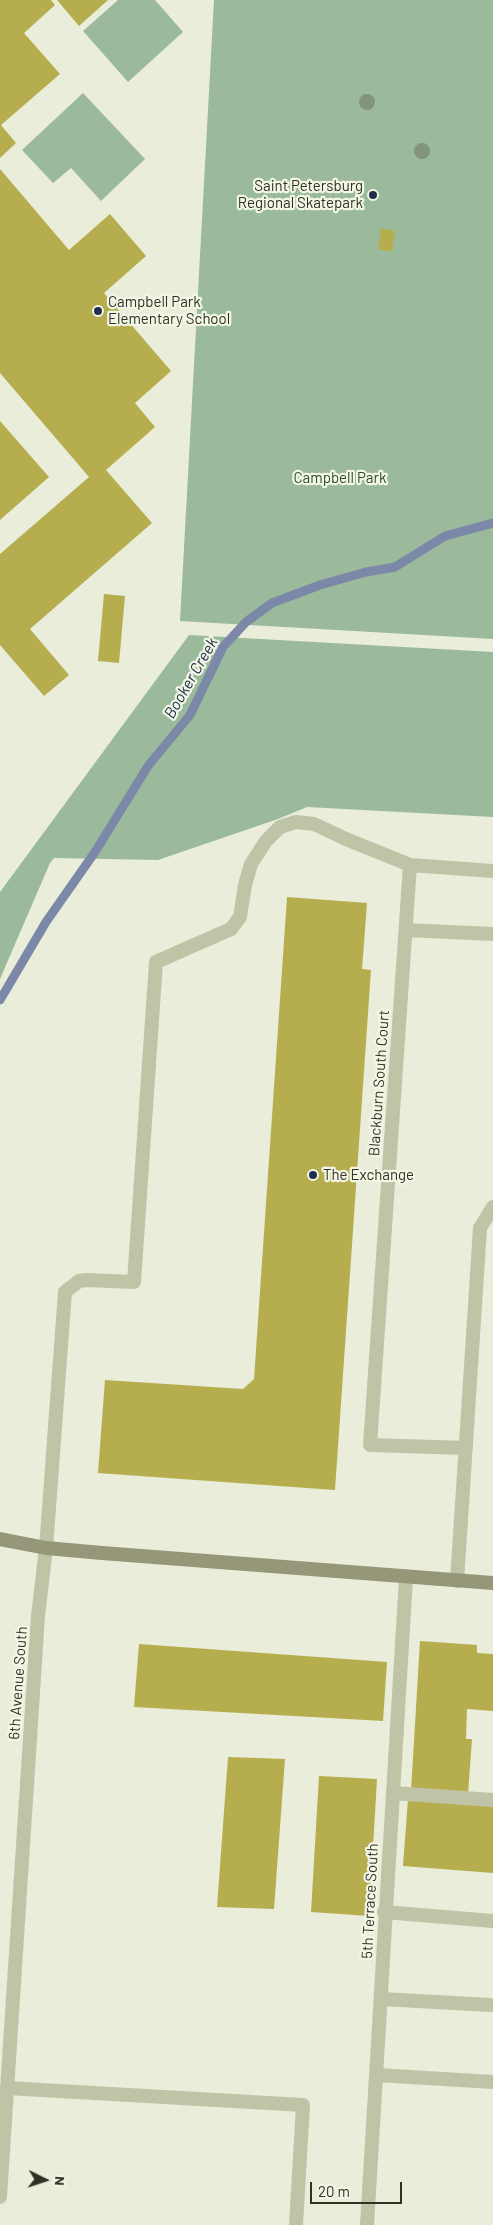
<!DOCTYPE html>
<style>
body{margin:0}
#map{position:relative;width:493px;height:2225px;overflow:hidden;background:#e9edd9;font-family:Barlow,sans-serif}
canvas{display:block}
.north{position:absolute;left:20px;top:2155px;width:50px;height:50px;-webkit-text-stroke:4px #f2f6e5;paint-order:stroke;rotate:94deg;font-size:14px;font-weight:700;line-height:20px;text-align:center;color:#313126}
.north::after{content:'';display:block;margin:auto;width:18px;height:22px;background:#313126;clip-path:polygon(50% 0,100% 100%,50% 72%,0 100%)}
.scale{position:absolute;left:310px;top:2182px;width:92px;height:22px;box-sizing:border-box;border:2px solid #313126;border-top:0;padding-left:6px;font-size:15px;line-height:18px;white-space:nowrap;color:#313126;-webkit-text-stroke:4px #f2f6e5;paint-order:stroke}
</style>
<div id="map">
<canvas width="493" height="2225"></canvas>
<div class="north">N</div>
<div class="scale">20 m</div>
</div>
<script>
const ctx = document.querySelector('canvas').getContext('2d');
ctx.lineJoin = 'round';
function fill(path, color) { ctx.fillStyle = color; ctx.fill(path, 'evenodd'); }
const shape = rows => new Path2D(rows.map(r => 'M' + r).join(''));
function stroke(path, color, width, dash) { ctx.strokeStyle = color; ctx.lineWidth = width; ctx.lineCap = dash ? 'butt' : 'round'; ctx.setLineDash(dash || []); ctx.stroke(path); }
function drawText(font, color, halo, rows, align = 'center') {
  ctx.font = font + ' Barlow,sans-serif'; ctx.lineWidth = 4.5; ctx.setLineDash([]); ctx.textBaseline = 'middle'; ctx.strokeStyle = halo; ctx.fillStyle = color; for (const [text, x, y, turn = 0] of rows) {
    ctx.save(); ctx.translate(x, y); ctx.rotate((+turn || 0) * Math.PI / 180); ctx.textAlign = isNaN(turn) ? turn : align; if (halo) ctx.strokeText(text, 0, 0); ctx.fillText(text, 0, 0); ctx.restore();
  }
}
fill(shape([
 [118,0,155,0,183,32,128,82,83,31],
 [214,0,493,0,493,639,180,621],
 [83,93,145,159,101,201,71,168,53,183,22,150],
 [189,635,493,652,493,817,307,807,278,819,158,860,54,858,50,863,0,979,0,892]
]), '#9bba9c');
stroke(shape([
 [0,1000,46,922,95,852,148,766,190,715,223,647,246,622,272,603,320,585,366,572,395,567,445,536,493,523]
]), '#7c88a7', 9);
fill(shape([
 [0,0,51,0,55,5,24,33,60,74,1,125,16,143,0,158],
 [57,0,108,0,79,26],
 [0,169,69,250,110,214,146,256,104,293,171,371,135,403,155,427,106,470,152,523,30,629,69,675,44,696,0,645,0,554,89,477,0,373],
 [381,228,395,231,392,252,378,249],
 [0,421,49,477,0,520],
 [104,594,125,596,119,663,98,661],
 [287,897,367,903,362,969,371,970,335,1490,98,1473,105,1380,243,1389,254,1379],
 [420,1641,477,1645,477,1653,493,1654,493,1711,467,1709,466,1739,472,1739,468,1794,411,1791],
 [139,1644,387,1662,383,1721,134,1707],
 [228,1757,285,1759,274,1909,217,1907],
 [319,1776,377,1779,369,1916,311,1912],
 [408,1799,493,1805,493,1873,403,1866]
]), '#b6ae4e');
stroke(shape([
 [410,865,370,1445,466,1448],
 [406,930,493,934],
 [46,1548,65,1292,79,1281,87,1280,134,1282,156,962,231,929,240,917,245,885,251,864,266,841,280,827,296,822,314,824,346,839,410,865,493,871],
 [457,1581,480,1228,493,1207],
 [393,1793,493,1800],
 [384,1912,493,1921],
 [382,1999,490,2005],
 [7,2088,303,2105,296,2225]
]), '#c0c4a7', 14);
stroke(shape([
 [377,2075,493,2082],
 [367,2225,406,1578]
]), '#c0c4a7', 14);
stroke(shape([
 [0,2197,38,1616,46,1548]
]), '#c0c4a7', 14);
stroke(shape([
 [0,1539,46,1548,102,1553,493,1583]
]), '#969779', 14);
ctx.fillStyle = '#82947c';
for (const [x, y] of [
 [367,102],
 [422,151]
]) { ctx.beginPath(); ctx.arc(x, y, 8, 0, 2 * Math.PI); ctx.fill(); }
for (const [x, y, r, color] of [
 [373,195,5,"#212d4d"],
 [98,311,5,"#212d4d"],
 [313,1175,5,"#212d4d"]
]) { const dot = new Path2D(); dot.arc(x, y, r, 0, 2 * Math.PI); ctx.fillStyle = color; ctx.fill(dot); stroke(dot, '#f2f6e5', 2); }
drawText('15px', '#313126', '#f2f6e5', [
 ["Saint Petersburg",363,186,"right"],
 ["Regional Skatepark",363,203,"right"],
 ["Campbell Park",108,302],
 ["Elementary School",108,319],
 ["The Exchange",323,1175]
], 'left');
drawText('15px', '#2d4c2f', '#f2f6e5', [
 ["Campbell Park",340,478]
]);
drawText('15px', '#313126', '#f2f6e5', [
 ["Blackburn South Court",379,1083,-86],
 ["6th Avenue South",18,1683,-86],
 ["5th Terrace South",370,1901,-87]
]);
drawText('italic 16px', '#212d4d', '#f2f6e5', [
 ["Booker Creek",191,678,-60]
]);
</script>
